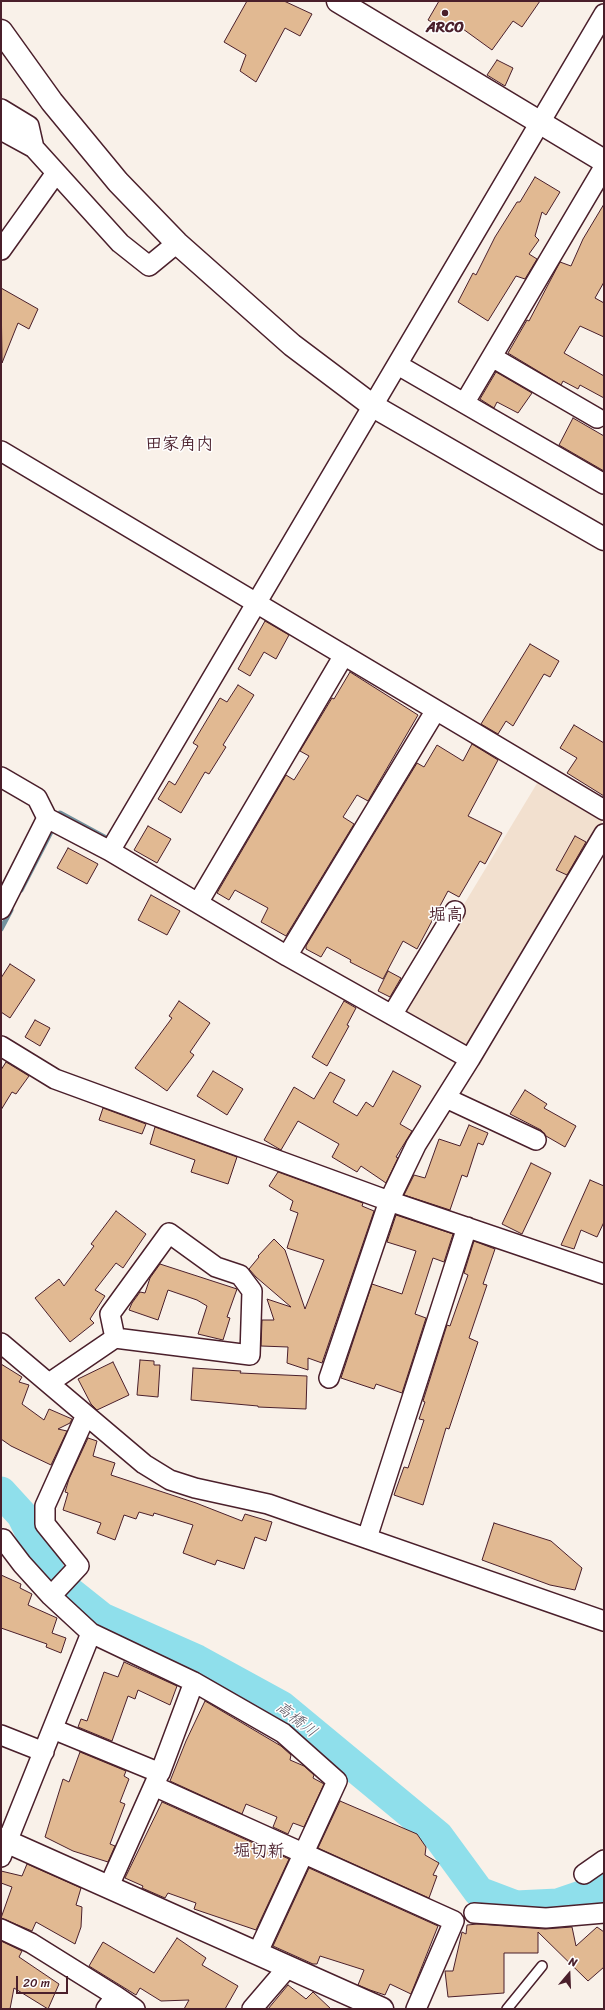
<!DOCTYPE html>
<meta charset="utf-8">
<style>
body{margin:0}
#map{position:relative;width:605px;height:2010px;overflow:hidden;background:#f9f1e9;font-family:Sriracha,sans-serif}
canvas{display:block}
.frame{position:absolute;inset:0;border:2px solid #4a1f2b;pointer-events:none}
.north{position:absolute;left:549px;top:1954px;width:40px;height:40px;-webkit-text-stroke:3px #fff;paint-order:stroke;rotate:19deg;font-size:11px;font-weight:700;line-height:16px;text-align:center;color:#4a1f2b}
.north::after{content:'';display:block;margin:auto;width:14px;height:18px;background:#4a1f2b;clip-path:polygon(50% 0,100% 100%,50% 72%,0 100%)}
.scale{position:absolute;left:16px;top:1976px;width:52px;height:18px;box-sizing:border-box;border:2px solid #4a1f2b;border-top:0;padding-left:5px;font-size:12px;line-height:14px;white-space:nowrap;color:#4a1f2b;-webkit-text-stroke:3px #fff;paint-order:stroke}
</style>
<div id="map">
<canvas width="605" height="2010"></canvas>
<div class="frame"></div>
<div class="north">N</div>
<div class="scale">20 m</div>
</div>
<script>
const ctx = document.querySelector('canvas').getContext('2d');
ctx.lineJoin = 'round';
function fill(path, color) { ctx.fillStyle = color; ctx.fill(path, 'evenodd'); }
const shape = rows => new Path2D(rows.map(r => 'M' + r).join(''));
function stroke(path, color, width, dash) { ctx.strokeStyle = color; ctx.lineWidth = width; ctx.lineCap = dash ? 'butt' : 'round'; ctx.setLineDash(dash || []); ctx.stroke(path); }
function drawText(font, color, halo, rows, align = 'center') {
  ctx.font = font + ' Sriracha,"Klee One",sans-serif'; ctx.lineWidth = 3; ctx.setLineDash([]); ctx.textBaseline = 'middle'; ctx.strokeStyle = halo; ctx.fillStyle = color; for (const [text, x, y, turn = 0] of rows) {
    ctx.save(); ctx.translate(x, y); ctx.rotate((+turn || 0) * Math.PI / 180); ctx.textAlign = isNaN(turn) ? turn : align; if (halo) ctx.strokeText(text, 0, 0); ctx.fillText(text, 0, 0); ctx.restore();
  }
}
fill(shape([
 [539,780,603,820,467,1052,399,1012]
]), '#f2e0cf');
stroke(shape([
 [57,819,60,813,108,839],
 [21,890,54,826],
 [1,929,11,910]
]), '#73929e', 5);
stroke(shape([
 [1,1492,22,1515,53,1579,102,1618,197,1660,281,1706,438,1836,479,1892,516,1906,558,1904,596,1891,604,1885]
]), '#8fdfeb', 31);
const building = shape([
 [247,1,284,1,312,14,300,36,285,28,256,82,240,71,246,55,224,42,247,1],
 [439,1,540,1,522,27,513,21,492,50,452,21,446,30,428,20,439,1],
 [497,60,513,68,505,86,487,75,497,60],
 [535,177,560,192,546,215,542,212,535,236,539,240,529,254,537,259,525,279,516,276,488,321,458,302,473,273,476,275,495,237,517,202,520,202,535,177],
 [604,204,604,282,595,298,604,303,604,337,580,326,564,353,604,376,604,398,580,385,578,389,563,381,561,385,508,353,527,320,529,321,560,262,571,266,583,239,604,204],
 [1,288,38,309,29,329,18,323,2,363,1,288],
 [496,372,532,393,518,413,497,402,494,408,480,399,496,372],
 [573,418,604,436,604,471,559,445,573,418],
 [265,621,289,635,276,659,264,652,250,676,238,669,265,621],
 [530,644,559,661,550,677,544,674,513,726,506,721,498,734,481,724,530,644],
 [350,672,418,715,368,801,357,795,343,817,354,824,286,936,261,922,268,908,235,890,229,900,217,893,286,775,294,780,309,756,300,751,332,698,334,699,350,672],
 [238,685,254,695,223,745,226,747,209,774,205,772,181,813,158,799,169,781,175,785,198,746,193,743,220,698,227,702,238,685],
 [574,725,604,743,604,796,567,773,577,758,560,748,574,725],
 [472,744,498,760,468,816,502,833,485,864,480,861,459,897,448,891,417,949,403,941,383,979,350,962,351,960,327,947,321,957,306,949,306,946,417,763,424,767,437,745,463,761,472,744],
 [148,826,171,839,157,863,134,850,148,826],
 [575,836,586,842,567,875,556,870,575,836],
 [68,848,98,864,87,884,57,868,68,848],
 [151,895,180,911,167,935,138,920,151,895],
 [10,964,35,980,10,1018,1,1012,1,978,10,964],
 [388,971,401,978,390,997,378,991,388,971],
 [179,1001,210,1023,190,1052,194,1055,167,1091,135,1068,172,1018,169,1016,179,1001],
 [344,1001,356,1008,347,1025,349,1026,327,1066,312,1057,344,1001],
 [35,1020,50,1028,40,1046,25,1037,35,1020],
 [6,1062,29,1076,16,1094,12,1092,1,1110,1,1070,6,1062],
 [213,1071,243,1089,227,1115,197,1096,213,1071],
 [393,1071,421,1086,400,1124,412,1131,396,1157,398,1158,386,1183,361,1166,357,1172,332,1157,339,1144,298,1121,281,1150,264,1140,294,1087,314,1099,330,1072,345,1080,333,1102,357,1116,366,1102,373,1107,393,1071],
 [525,1090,547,1104,544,1108,576,1126,565,1147,546,1136,541,1130,510,1114,525,1090],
 [103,1108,146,1124,142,1134,99,1120,103,1108],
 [469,1125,488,1133,483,1145,478,1143,467,1177,462,1175,450,1210,404,1195,414,1175,425,1178,439,1139,460,1146,469,1125],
 [155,1127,237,1157,228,1184,191,1172,195,1160,150,1144,155,1127],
 [531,1163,551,1173,522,1234,502,1224,531,1163],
 [278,1172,363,1203,362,1206,374,1211,322,1363,308,1358,308,1370,287,1363,288,1347,261,1346,262,1320,274,1320,267,1299,291,1307,256,1277,249,1269,259,1257,258,1256,274,1239,285,1250,305,1309,324,1260,287,1248,298,1213,290,1210,293,1201,269,1186,278,1172],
 [590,1180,604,1186,604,1222,597,1237,581,1230,574,1249,561,1245,590,1180],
 [116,1211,146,1234,123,1268,116,1263,95,1290,105,1296,90,1319,94,1323,70,1342,35,1298,59,1279,64,1286,94,1246,91,1244,116,1211],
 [396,1215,453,1234,444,1262,433,1258,415,1314,426,1318,402,1393,376,1384,374,1389,341,1378,372,1284,402,1294,416,1251,387,1242,396,1215],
 [474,1241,495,1249,483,1284,487,1285,469,1338,478,1342,449,1429,446,1428,423,1505,394,1495,404,1467,408,1468,424,1420,419,1419,425,1402,423,1401,447,1325,450,1326,468,1275,464,1273,474,1241],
 [160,1264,237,1289,227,1317,230,1318,223,1340,198,1334,207,1306,197,1300,168,1290,158,1320,129,1310,132,1303,140,1292,145,1293,150,1278,160,1264],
 [140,1360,154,1361,154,1365,160,1365,158,1397,137,1395,140,1360],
 [113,1362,129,1395,97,1410,91,1404,78,1379,113,1362],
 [1,1364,22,1377,19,1382,29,1385,22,1404,44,1420,49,1409,72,1419,70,1423,58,1429,67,1431,51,1465,11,1446,1,1439,1,1364],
 [193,1368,241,1371,240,1373,307,1376,306,1409,258,1407,258,1406,191,1400,193,1368],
 [88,1438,97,1441,93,1456,115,1463,111,1475,196,1503,242,1521,245,1514,272,1522,266,1541,255,1537,244,1569,217,1560,215,1565,183,1553,193,1525,154,1513,153,1516,139,1512,136,1519,124,1515,115,1540,97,1533,101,1523,63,1510,68,1493,65,1492,69,1479,88,1438],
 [494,1523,551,1541,582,1568,575,1590,550,1585,482,1560,494,1523],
 [1,1575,21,1584,20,1588,32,1594,28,1605,57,1618,52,1633,66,1638,61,1653,46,1647,47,1644,1,1628,1,1575],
 [124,1662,177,1686,170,1705,138,1690,135,1699,128,1696,112,1741,78,1727,81,1719,87,1721,104,1672,118,1677,124,1662],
 [205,1701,281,1746,291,1755,290,1760,304,1766,314,1775,313,1778,324,1784,304,1827,293,1823,288,1834,273,1827,277,1817,246,1804,242,1814,170,1781,186,1741,205,1701],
 [80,1752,126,1771,124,1776,129,1779,120,1802,125,1804,110,1844,115,1846,108,1862,73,1851,45,1837,63,1779,69,1782,80,1752],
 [340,1801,417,1834,426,1847,425,1855,439,1863,433,1875,437,1876,429,1898,318,1848,340,1801],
 [162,1802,289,1859,256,1930,194,1909,196,1903,168,1893,165,1898,142,1888,143,1886,125,1878,162,1802],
 [27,1864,81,1888,76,1905,82,1907,81,1927,75,1944,36,1922,32,1931,1,1918,12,1887,1,1883,1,1871,22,1876,27,1864],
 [309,1868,438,1926,411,1994,390,1984,385,1995,370,1990,358,1985,364,1970,320,1956,317,1964,313,1964,273,1946,309,1868],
 [478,1924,545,1929,572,1927,576,1946,597,1927,604,1932,604,1967,588,1981,538,1932,538,1953,504,1953,504,1993,448,1997,445,1971,453,1971,462,1932,466,1934,467,1925,478,1924],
 [177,1938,206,1958,202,1965,238,1986,225,2009,184,2009,189,2000,161,2001,140,1988,136,1995,89,1966,103,1942,154,1973,177,1938],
 [1,1941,22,1951,19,1957,59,1984,48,2009,14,1988,10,2009,1,2009,1,1941],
 [288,1985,306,1999,313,1992,331,2009,268,2009,288,1985]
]);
fill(building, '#e1b992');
stroke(building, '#4a1f2b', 1);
const service = shape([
 [507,2009,542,1966]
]);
const minor = shape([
 [1,109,29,126,34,148],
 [1,130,34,148,120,243,149,266,177,243],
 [1,250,56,173],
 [492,357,597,418],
 [398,365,604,484],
 [465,402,604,167],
 [1,451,604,810],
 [1,777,37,798,47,818,110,851,287,956,470,1059],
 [110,851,604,14],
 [198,903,344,655],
 [1,909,47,818],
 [287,956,436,710],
 [392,1015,455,911],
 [1,1046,55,1079,389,1201,604,1274],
 [446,1098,536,1140],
 [1,1343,144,1464,170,1480,195,1488,268,1504,604,1621],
 [329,1378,389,1201,416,1145,470,1059,604,834],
 [49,1383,115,1338,110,1314,169,1233,216,1267,240,1275,252,1291,250,1355,115,1338],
 [367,1538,467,1227],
 [1,1542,3,1539,22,1564,51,1596,91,1633],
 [51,1596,79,1566,45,1524,45,1506,86,1415],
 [53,1729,160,1773,194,1682],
 [1,1735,44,1752],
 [154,1786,454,1921,416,2009],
 [1,1857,91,1633,194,1682,283,1733,337,1781,258,1952],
 [584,1874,604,1860],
 [109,1886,159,1774],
 [474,1913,546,1918,604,1913],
 [1,1929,31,1943,116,1996,106,2009],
 [116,1996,135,2009],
 [252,2009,288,1967]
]);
const tertiary = shape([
 [338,1,604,161],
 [1,31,52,102,118,182,177,243,292,345,373,406,604,539],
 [1,1839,382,2009]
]);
stroke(service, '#4a1f2b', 12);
stroke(minor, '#4a1f2b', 22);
stroke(tertiary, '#4a1f2b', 25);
stroke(service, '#fff', 9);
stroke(minor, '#fff', 19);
stroke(tertiary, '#fff', 22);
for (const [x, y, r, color] of [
 [445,13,4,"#4a1f2b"]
]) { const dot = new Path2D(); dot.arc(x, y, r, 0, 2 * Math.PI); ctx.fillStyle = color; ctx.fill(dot); stroke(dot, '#fff', 1.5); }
drawText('bold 15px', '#4a1f2b', '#fff', [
 ["ARCO",445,28]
]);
drawText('italic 16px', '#5f5965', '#fff', [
 ["高橋川",296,1720,38]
]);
drawText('bold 17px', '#4a1f2b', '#fff', [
 ["田家角内",179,445],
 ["堀高",446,916],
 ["堀切新",259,1852]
]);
</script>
